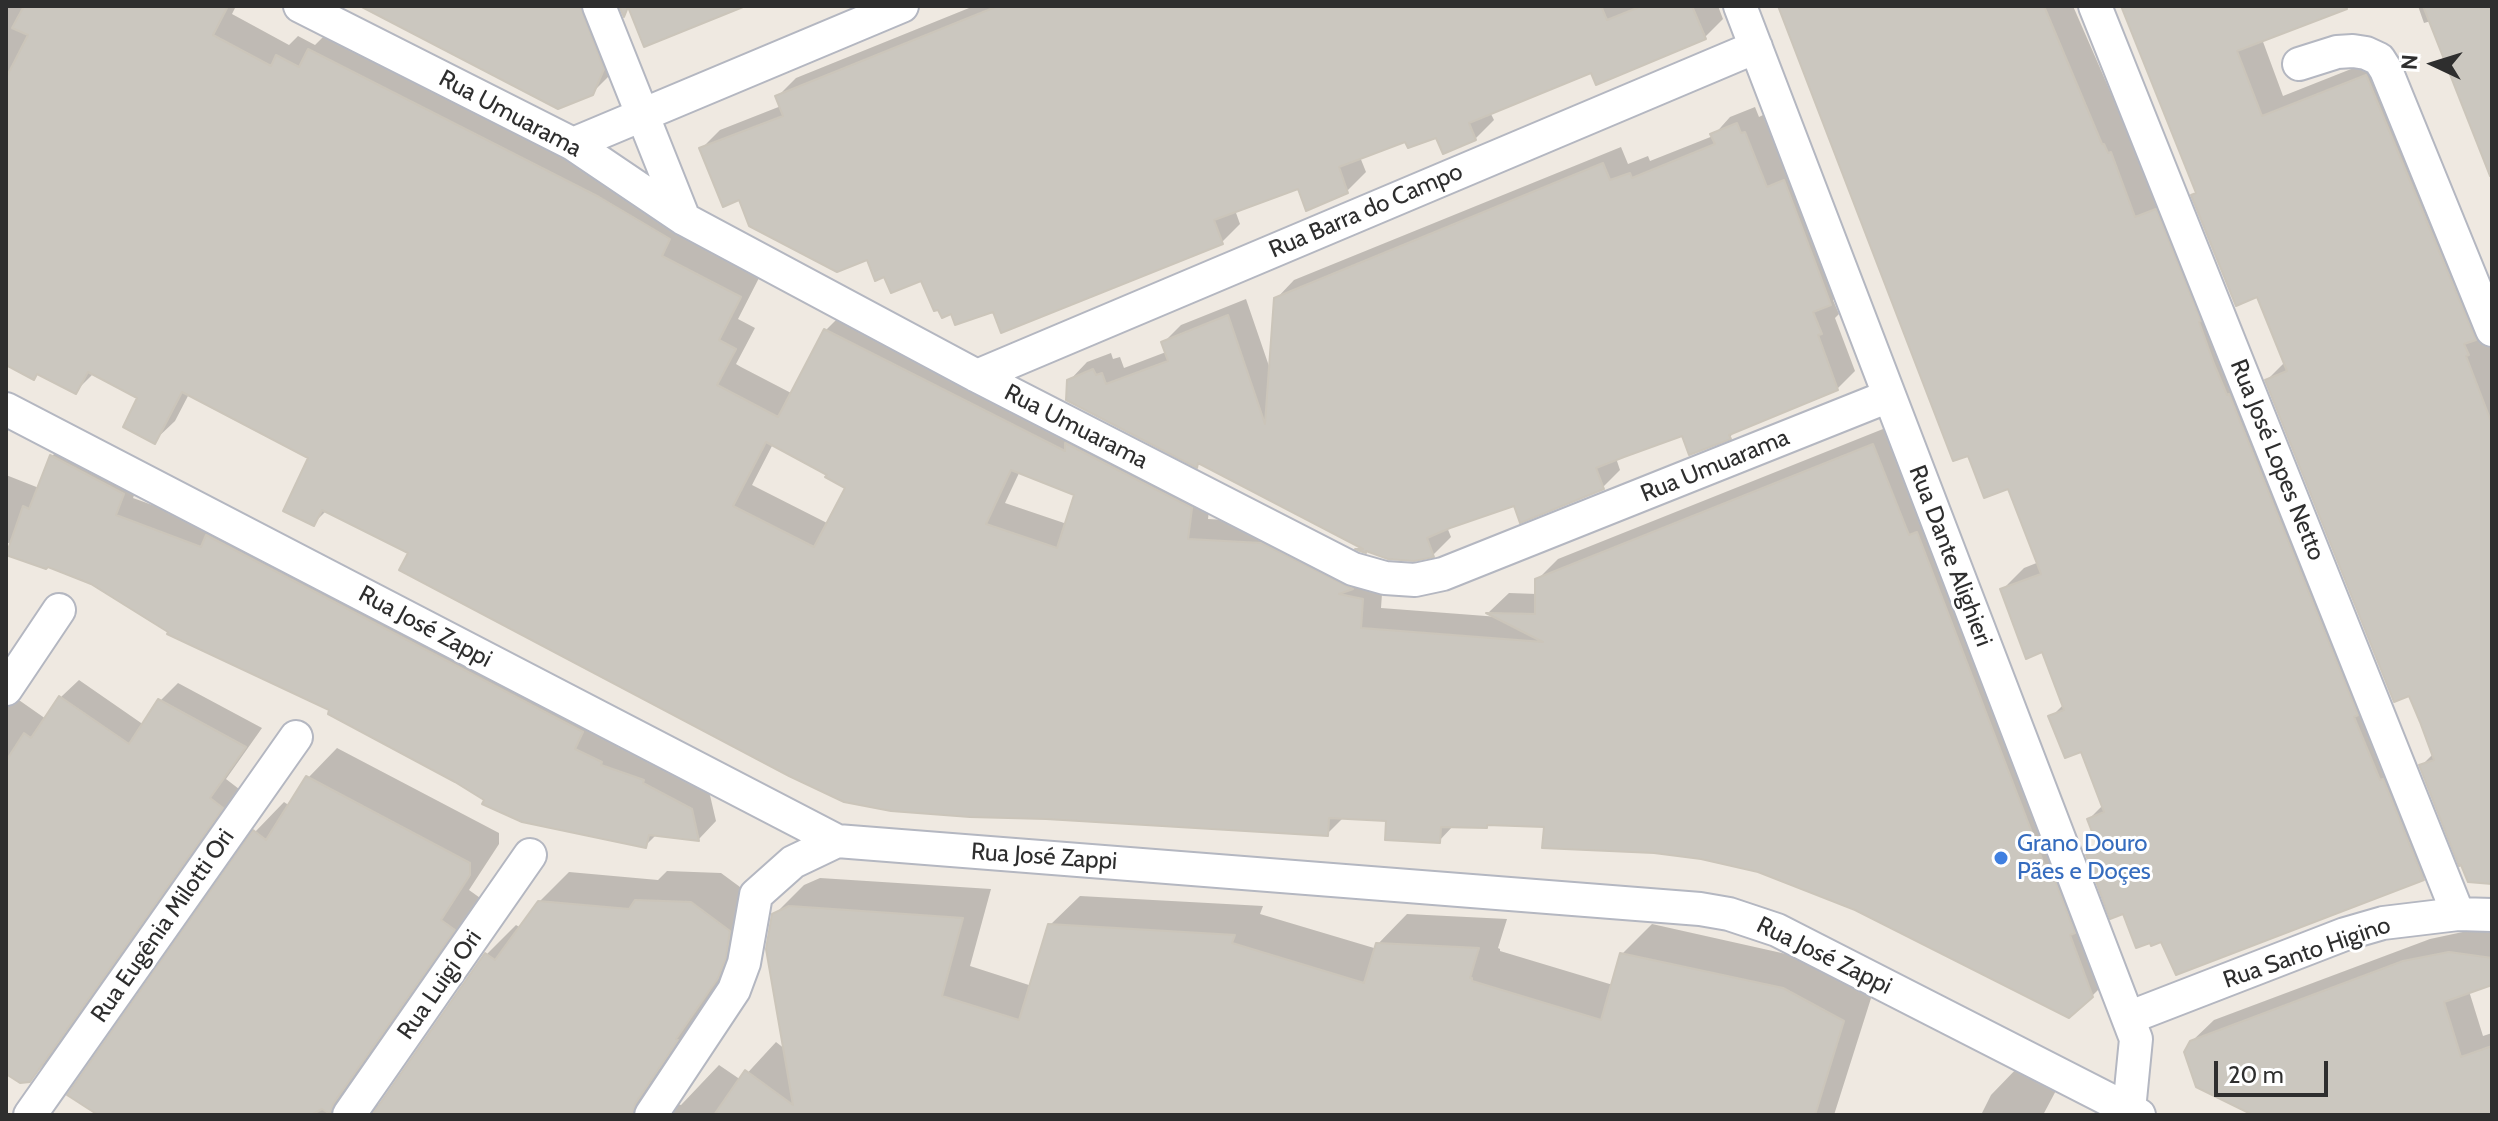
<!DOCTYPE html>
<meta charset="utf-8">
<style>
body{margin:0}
#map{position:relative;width:2498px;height:1121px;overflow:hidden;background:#efe9e1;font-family:Cabin,sans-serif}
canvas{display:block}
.frame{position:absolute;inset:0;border:8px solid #2e2e2e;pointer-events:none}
.north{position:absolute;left:2394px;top:24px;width:80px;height:80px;-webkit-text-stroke:6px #fff;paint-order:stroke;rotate:274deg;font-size:22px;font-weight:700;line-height:32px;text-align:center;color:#2e2e2e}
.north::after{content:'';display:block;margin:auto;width:28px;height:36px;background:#2e2e2e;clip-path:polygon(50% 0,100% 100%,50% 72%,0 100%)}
.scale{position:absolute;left:2214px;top:1061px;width:114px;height:36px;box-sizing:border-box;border:4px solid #2e2e2e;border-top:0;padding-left:10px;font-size:24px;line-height:28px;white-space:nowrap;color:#2e2e2e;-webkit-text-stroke:6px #fff;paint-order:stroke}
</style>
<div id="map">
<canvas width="2498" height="1121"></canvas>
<div class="frame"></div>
<div class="north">N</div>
<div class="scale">20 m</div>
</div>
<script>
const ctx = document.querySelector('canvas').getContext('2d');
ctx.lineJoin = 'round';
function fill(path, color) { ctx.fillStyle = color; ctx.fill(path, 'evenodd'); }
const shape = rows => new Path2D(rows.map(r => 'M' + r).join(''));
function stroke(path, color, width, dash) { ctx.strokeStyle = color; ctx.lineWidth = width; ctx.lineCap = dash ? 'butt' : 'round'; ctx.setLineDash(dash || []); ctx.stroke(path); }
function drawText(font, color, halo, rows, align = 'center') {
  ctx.font = font + ' Cabin,sans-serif'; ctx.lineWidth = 6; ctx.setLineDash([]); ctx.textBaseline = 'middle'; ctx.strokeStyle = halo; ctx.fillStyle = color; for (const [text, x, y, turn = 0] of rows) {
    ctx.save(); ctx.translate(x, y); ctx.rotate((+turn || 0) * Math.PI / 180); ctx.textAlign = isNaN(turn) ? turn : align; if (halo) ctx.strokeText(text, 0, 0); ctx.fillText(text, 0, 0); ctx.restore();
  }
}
fill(shape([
 [6,6,236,6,232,14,289,45,298,36,315,45,330,30,619,177,760,276,738,319,755,328,736,364,741,367,793,394,826,330,846,310,1212,487,1208,519,1282,523,1383,579,1381,608,1499,617,1489,612,1509,593,1537,594,1537,580,1558,559,1893,425,2113,975,2092,996,1759,870,1546,826,1488,823,1454,825,1439,841,1388,819,1344,817,1327,834,411,552,327,510,313,524,311,457,189,394,175,421,154,441,140,397,94,373,76,391,39,372,6,363],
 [773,444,829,474,848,487,829,524,752,485],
 [1020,471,1076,494,1067,524,1005,503],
 [363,6,575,6,579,14,598,6,611,74,592,93],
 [974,6,1718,6,1723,19,1704,38,1592,70,1490,112,1494,120,1475,139,1437,135,1406,139,1360,157,1366,172,1347,191,1299,186,1235,210,1240,224,1222,242,994,310,952,312,922,278,885,275,868,258,740,198,702,148,720,130,781,106,778,96,796,78],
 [1780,6,2073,6,2444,857,2423,878,2162,940,2124,912,2088,856,2099,845,2089,819,2103,805,2082,750,2051,717,2064,704,2044,650,2002,590,2024,568,2039,562,2009,486],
 [2141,6,2347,6,2262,39,2283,96,2389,54,2492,347,2492,882,2421,766,2434,753,2422,721,2267,380,2285,362,2258,295,2193,195,2197,191],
 [2418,6,2492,6,2492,174,2431,21,2424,23],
 [1755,107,1759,117,1763,115,1785,170,1802,164,1848,286,1833,300,1839,314,1835,318,1855,371,1837,389,1736,430,1730,437,1683,433,1616,458,1620,470,1602,488,1515,503,1447,527,1451,537,1433,555,1366,551,1358,548,1361,546,1200,462,1197,465,1069,381,1087,362,1111,353,1113,359,1120,357,1124,368,1166,352,1163,343,1181,325,1246,299,1271,372,1276,299,1294,280,1621,147,1628,164,1648,156,1650,161,1713,136,1730,117],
 [70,439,141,476,133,498,216,528,600,714,591,731,618,744,618,747,660,763,709,791,716,821,699,839,657,834,645,846,486,800,332,709,170,631,92,582,6,542,6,475,39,488,52,456],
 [79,680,144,725,160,701,178,683,262,728,226,779,239,789,48,1061,29,1080,6,1072,6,691,46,719,61,697],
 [337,748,499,833,499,844,469,890,483,900,367,1101,377,1105,382,1104,487,954,516,925,521,928,539,902,569,872,658,880,667,871,721,873,759,901,671,1102,681,1105,719,1065,741,1080,776,1042,785,1049,774,915,804,885,820,878,991,889,970,966,1032,986,1050,925,1080,896,1263,906,1260,914,1374,948,1407,914,1507,919,1498,948,1500,949,1500,951,1613,985,1622,954,1652,924,1813,960,1873,992,1834,1115,102,1115,255,832,284,802,290,806,308,778],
 [2472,930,2492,933,2492,983,2469,991,2483,1036,2492,1033,2492,1115,2257,1115,2191,1042,2214,1020,2430,939],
 [2020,1065,2059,1085,2043,1115,1981,1115,1991,1095]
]), '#0003');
const building = shape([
 [24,6,228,6,213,35,271,66,276,55,299,67,308,49,599,197,670,239,662,256,741,297,719,340,736,349,717,385,721,387,778,417,824,329,1065,451,1065,443,1192,508,1188,539,1261,543,1353,589,1339,594,1363,599,1361,628,1543,642,1486,613,1535,614,1535,579,1873,444,1909,535,1917,532,2047,872,2051,870,2075,933,2070,935,2093,997,2069,1018,1855,910,1758,872,1701,859,1654,853,1542,848,1544,827,1487,825,1487,828,1441,827,1440,843,1385,840,1386,821,1329,818,1328,836,1046,819,970,817,891,811,844,802,789,776,399,570,408,553,322,510,314,526,283,511,308,458,182,392,155,444,123,427,137,398,88,372,76,394,37,374,34,380,6,365,6,78,28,35,12,28,24,6],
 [766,442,827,475,825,477,845,488,814,547,733,506,766,442],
 [1011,470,1074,495,1057,548,986,524,1011,470],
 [360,6,580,6,604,69,593,95,558,109,360,6],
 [619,6,743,6,743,7,644,47,628,7,624,17,619,6],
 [998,6,1601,6,1607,20,1642,6,1692,6,1706,39,1596,85,1591,73,1469,123,1476,140,1443,154,1436,138,1408,148,1405,142,1339,167,1348,193,1306,211,1298,189,1214,220,1223,244,1001,333,993,312,955,325,951,314,942,318,938,310,934,311,921,281,891,293,884,277,875,281,867,260,837,272,749,226,739,200,723,207,699,148,783,116,775,96,998,6],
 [1778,6,2044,6,2102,144,2104,144,2108,153,2111,152,2135,217,2156,209,2201,321,2199,322,2214,364,2227,395,2229,394,2358,715,2354,717,2380,780,2383,779,2424,880,2176,975,2161,942,2151,946,2150,943,2136,948,2123,914,2110,919,2086,855,2099,850,2087,819,2104,812,2081,752,2065,758,2048,716,2064,710,2042,652,2026,659,2000,589,2041,574,2008,489,1984,498,1968,456,1953,461,1778,6],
 [2121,6,2346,6,2347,9,2237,51,2262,116,2366,75,2476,340,2464,344,2469,355,2466,356,2492,424,2492,884,2468,882,2461,865,2459,866,2419,765,2434,760,2420,722,2409,696,2394,702,2265,380,2287,371,2257,297,2236,306,2191,195,2196,193,2121,6],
 [2423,6,2492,6,2492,175,2490,176,2423,6],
 [1737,123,1741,133,1745,132,1767,187,1784,180,1818,270,1831,305,1813,312,1822,334,1818,335,1838,390,1729,435,1731,439,1689,455,1682,436,1624,457,1596,468,1604,489,1520,523,1514,506,1450,528,1427,538,1434,557,1414,561,1388,559,1366,551,1366,553,1360,551,1355,549,1363,549,1198,463,1197,468,1066,400,1067,380,1093,369,1096,375,1102,373,1106,384,1168,361,1161,342,1228,315,1265,424,1274,298,1603,163,1610,180,1630,173,1632,178,1715,144,1710,134,1737,123],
 [50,455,124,494,116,515,201,547,206,535,583,732,575,749,602,762,601,765,644,780,643,783,692,809,699,841,649,835,646,848,522,822,482,804,484,800,455,782,328,714,329,710,167,634,168,632,91,584,48,567,46,569,6,555,23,506,29,509,50,455],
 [59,696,129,744,158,699,246,747,210,798,223,808,30,1082,20,1083,6,1074,6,761,24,733,31,738,59,696],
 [306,776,470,863,470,875,441,920,455,930,333,1104,330,1114,322,1109,311,1115,98,1115,67,1095,253,830,266,840,306,776],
 [635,900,691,902,730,931,726,958,718,978,676,1039,678,1040,635,1104,632,1115,372,1115,485,953,495,960,538,901,629,909,635,900],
 [789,906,963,918,942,996,1019,1020,1048,924,1235,935,1232,943,1364,983,1376,943,1479,948,1470,978,1472,978,1472,981,1601,1020,1620,953,1783,988,1844,1021,1815,1115,714,1115,745,1070,793,1105,766,949,772,914,789,906],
 [2449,952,2492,958,2492,985,2444,1002,2461,1057,2492,1046,2492,1115,2253,1115,2196,1087,2184,1052,2190,1041,2403,961,2449,952]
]);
fill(building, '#cbc7bf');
stroke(building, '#cbc5ba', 2);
const street = shape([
 [300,6,573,144,684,219,977,376,1353,569,1385,578,1415,580,1443,574,1889,396],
 [599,6,684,219],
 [1740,6,2136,1039,2129,1110],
 [2095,6,2458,914],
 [2299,64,2337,52,2353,51,2366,53,2379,59,2386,70,2492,330],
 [573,144,902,6],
 [977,376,1756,47],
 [6,409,837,841,1700,909,1729,914,1777,930,2139,1115],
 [6,689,59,610],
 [2128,1018,2345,934,2383,923,2458,914,2492,915],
 [30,1115,296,737],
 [349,1115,530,855],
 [651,1115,734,990,744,963,756,895,793,862,837,841]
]);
stroke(street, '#b4b7c1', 36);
stroke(street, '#fff', 32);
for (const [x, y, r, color] of [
 [2001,858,8,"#3f7fe0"]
]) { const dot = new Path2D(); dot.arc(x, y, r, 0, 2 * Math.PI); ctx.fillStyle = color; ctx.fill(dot); stroke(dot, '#fff', 3); }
drawText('24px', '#2e2e2e', '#fff', [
 ["Rua Umuarama",510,114,28],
 ["Rua Barra do Campo",1366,211,-23],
 ["Rua Umuarama",1076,427,27],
 ["Rua José Lopes Netto",2277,460,68],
 ["Rua Umuarama",1715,466,-22],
 ["Rua Dante Alighieri",1950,556,69],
 ["Rua José Zappi",425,627,28],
 ["Rua José Zappi",1044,857,4],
 ["Rua Eugênia Milotti Ori",163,926,-55],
 ["Rua Santo Higino",2307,953,-19],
 ["Rua José Zappi",1824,956,26],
 ["Rua Luigi Ori",440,985,-55]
]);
drawText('24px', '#366cbe', '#fff', [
 ["Grano Douro",2017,844],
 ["Pães e Doçes",2017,872]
], 'left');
</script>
